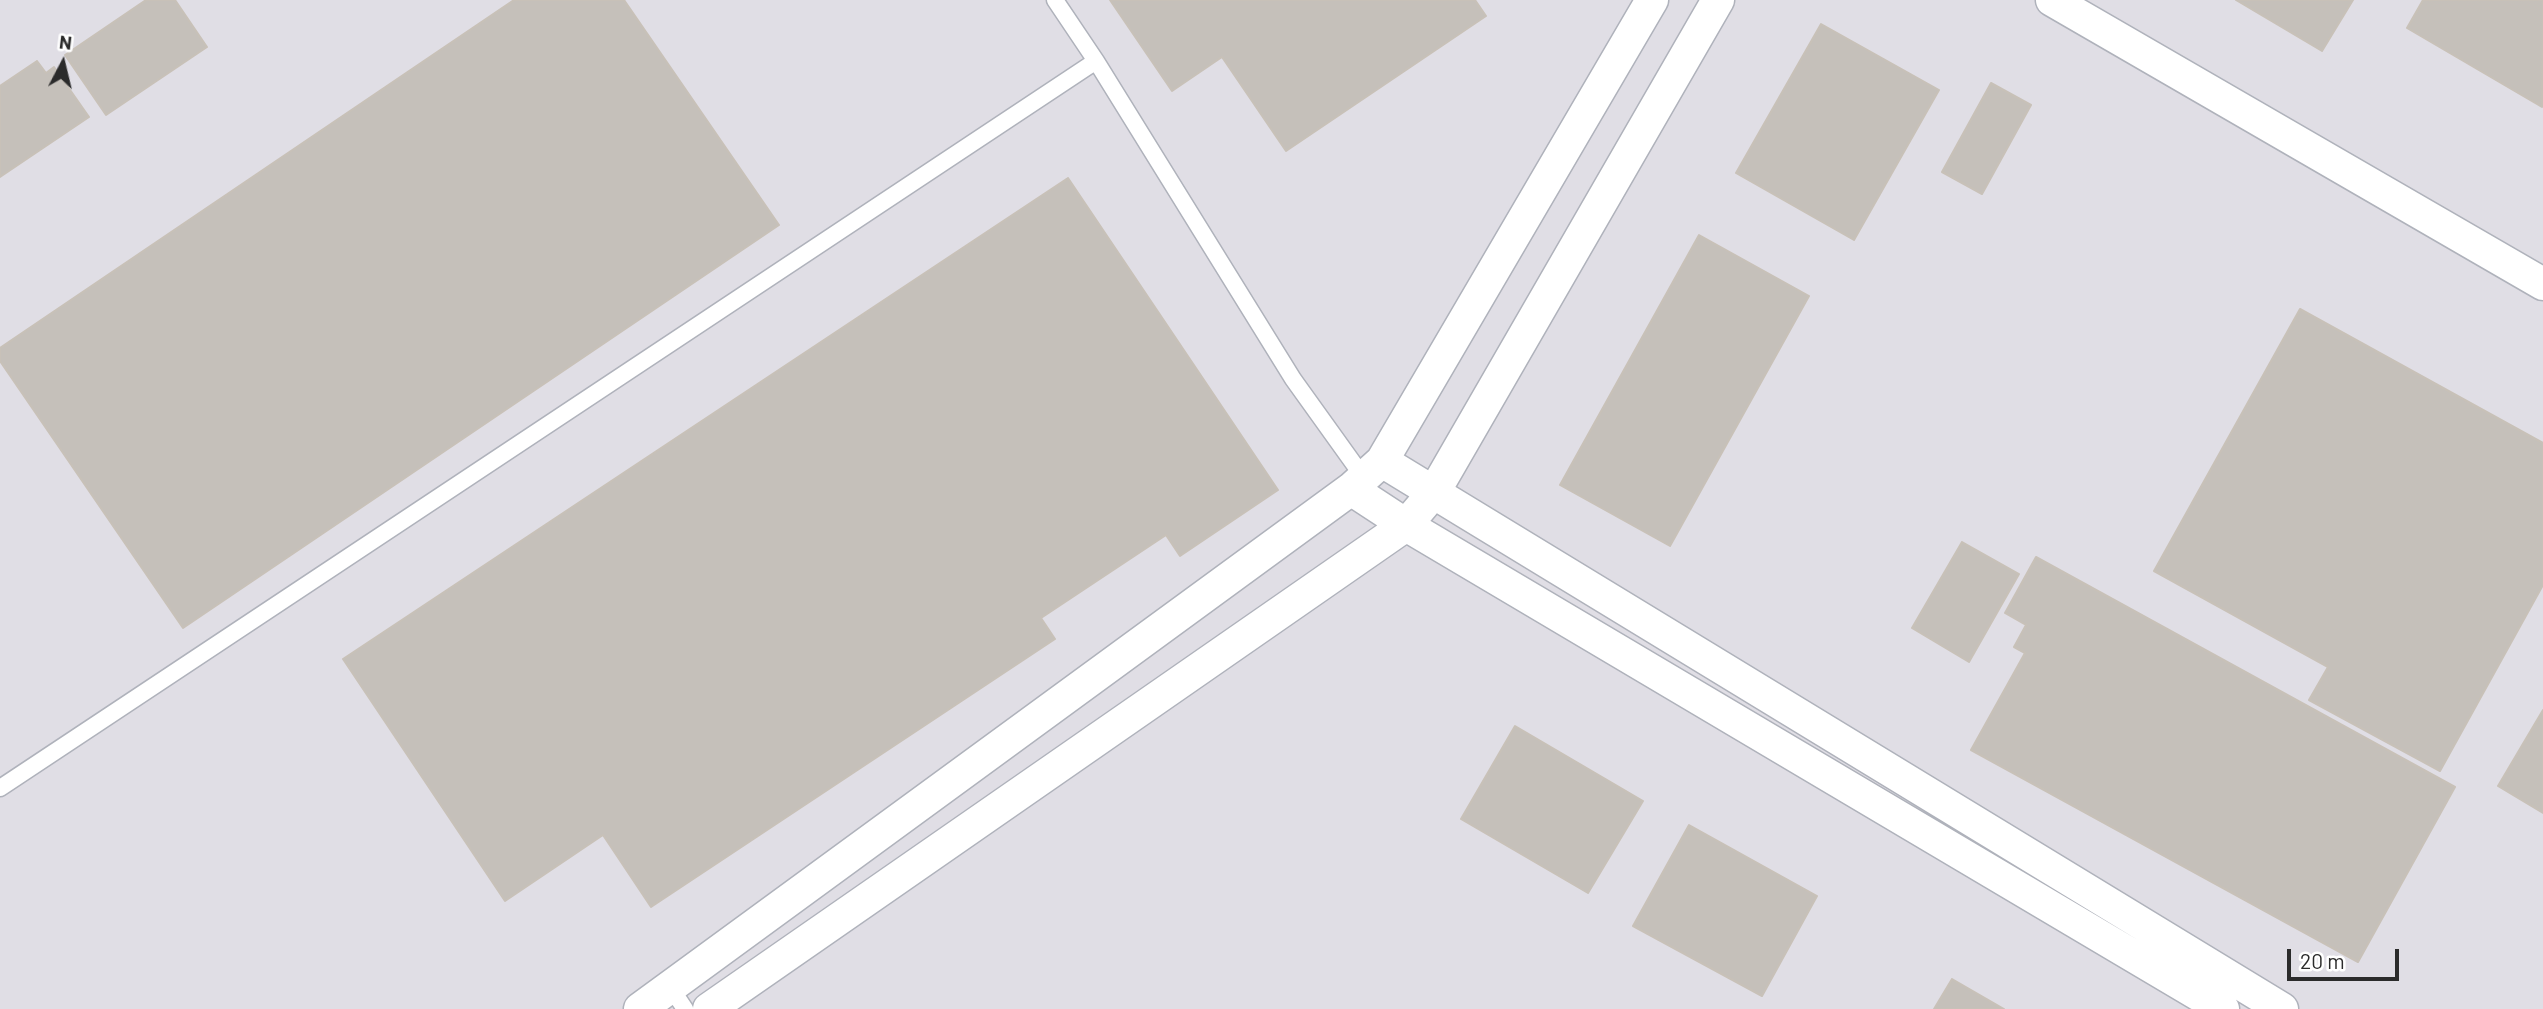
<!DOCTYPE html>
<style>
body{margin:0}
#map{position:relative;width:2543px;height:1009px;overflow:hidden;background:#ece5de;font-family:Barlow,sans-serif}
canvas{display:block}
.north{position:absolute;left:28px;top:28px;width:70px;height:70px;-webkit-text-stroke:5px #fff;paint-order:stroke;rotate:7deg;font-size:19px;font-weight:700;line-height:28px;text-align:center;color:#2b2b2b}
.north::after{content:'';display:block;margin:auto;width:24px;height:32px;background:#2b2b2b;clip-path:polygon(50% 0,100% 100%,50% 72%,0 100%)}
.scale{position:absolute;left:2287px;top:949px;width:112px;height:32px;box-sizing:border-box;border:4px solid #2b2b2b;border-top:0;padding-left:9px;font-size:21px;line-height:24px;white-space:nowrap;color:#2b2b2b;-webkit-text-stroke:5px #fff;paint-order:stroke}
</style>
<div id="map">
<canvas width="2543" height="1009"></canvas>
<div class="north">N</div>
<div class="scale">20 m</div>
</div>
<script>
const ctx = document.querySelector('canvas').getContext('2d');
ctx.lineJoin = 'round';
function fill(path, color) { ctx.fillStyle = color; ctx.fill(path, 'evenodd'); }
const shape = rows => new Path2D(rows.map(r => 'M' + r).join(''));
function stroke(path, color, width, dash) { ctx.strokeStyle = color; ctx.lineWidth = width; ctx.lineCap = dash ? 'butt' : 'round'; ctx.setLineDash(dash || []); ctx.stroke(path); }
fill(shape([
 [0,0,2543,0,2543,1009,0,1009]
]), '#e0dee5');
const building = shape([
 [146,0,175,0,207,47,106,115,65,55,146,0],
 [514,0,624,0,779,225,183,628,0,361,0,348,514,0],
 [1110,0,1475,0,1486,16,1286,151,1222,57,1172,91,1110,0],
 [2236,0,2353,0,2322,51,2236,0],
 [2423,0,2543,0,2542,107,2407,28,2423,0],
 [1821,24,1939,90,1854,240,1736,173,1821,24],
 [37,61,46,73,54,67,89,117,0,177,0,86,37,61],
 [1991,83,2031,105,1982,194,1942,172,1991,83],
 [1068,178,1278,490,1180,556,1166,535,1041,618,1055,639,651,907,603,835,505,901,343,659,1068,178],
 [1699,235,1809,296,1670,546,1560,485,1699,235],
 [2300,309,2543,443,2543,585,2440,771,2309,700,2328,667,2154,571,2300,309],
 [1962,542,2019,574,1969,662,1912,628,1962,542],
 [2036,557,2455,787,2358,962,1971,750,2025,653,2014,647,2026,625,2005,613,2036,557],
 [2543,710,2543,813,2498,786,2543,710],
 [1515,726,1643,801,1588,893,1461,819,1515,726],
 [1689,825,1817,896,1762,996,1633,926,1689,825],
 [1952,979,2004,1009,1934,1009,1952,979]
]);
fill(building, '#c5c0ba');
stroke(building, '#c8c1b8', 2);
const lane = shape([
 [1055,0,1096,61,1293,379,1364,478],
 [0,788,1096,61],
 [671,988,685,1009]
]);
const street = shape([
 [2052,0,2543,284],
 [1382,461,2282,1009],
 [1351,489,1406,525,2223,1009],
 [640,1009,1351,489,1382,461,1652,0],
 [709,1009,1406,525,1434,492,1718,0]
]);
stroke(lane, '#afb2bb', 19);
stroke(street, '#afb2bb', 35);
stroke(lane, '#fff', 16);
stroke(street, '#fff', 32);
</script>
